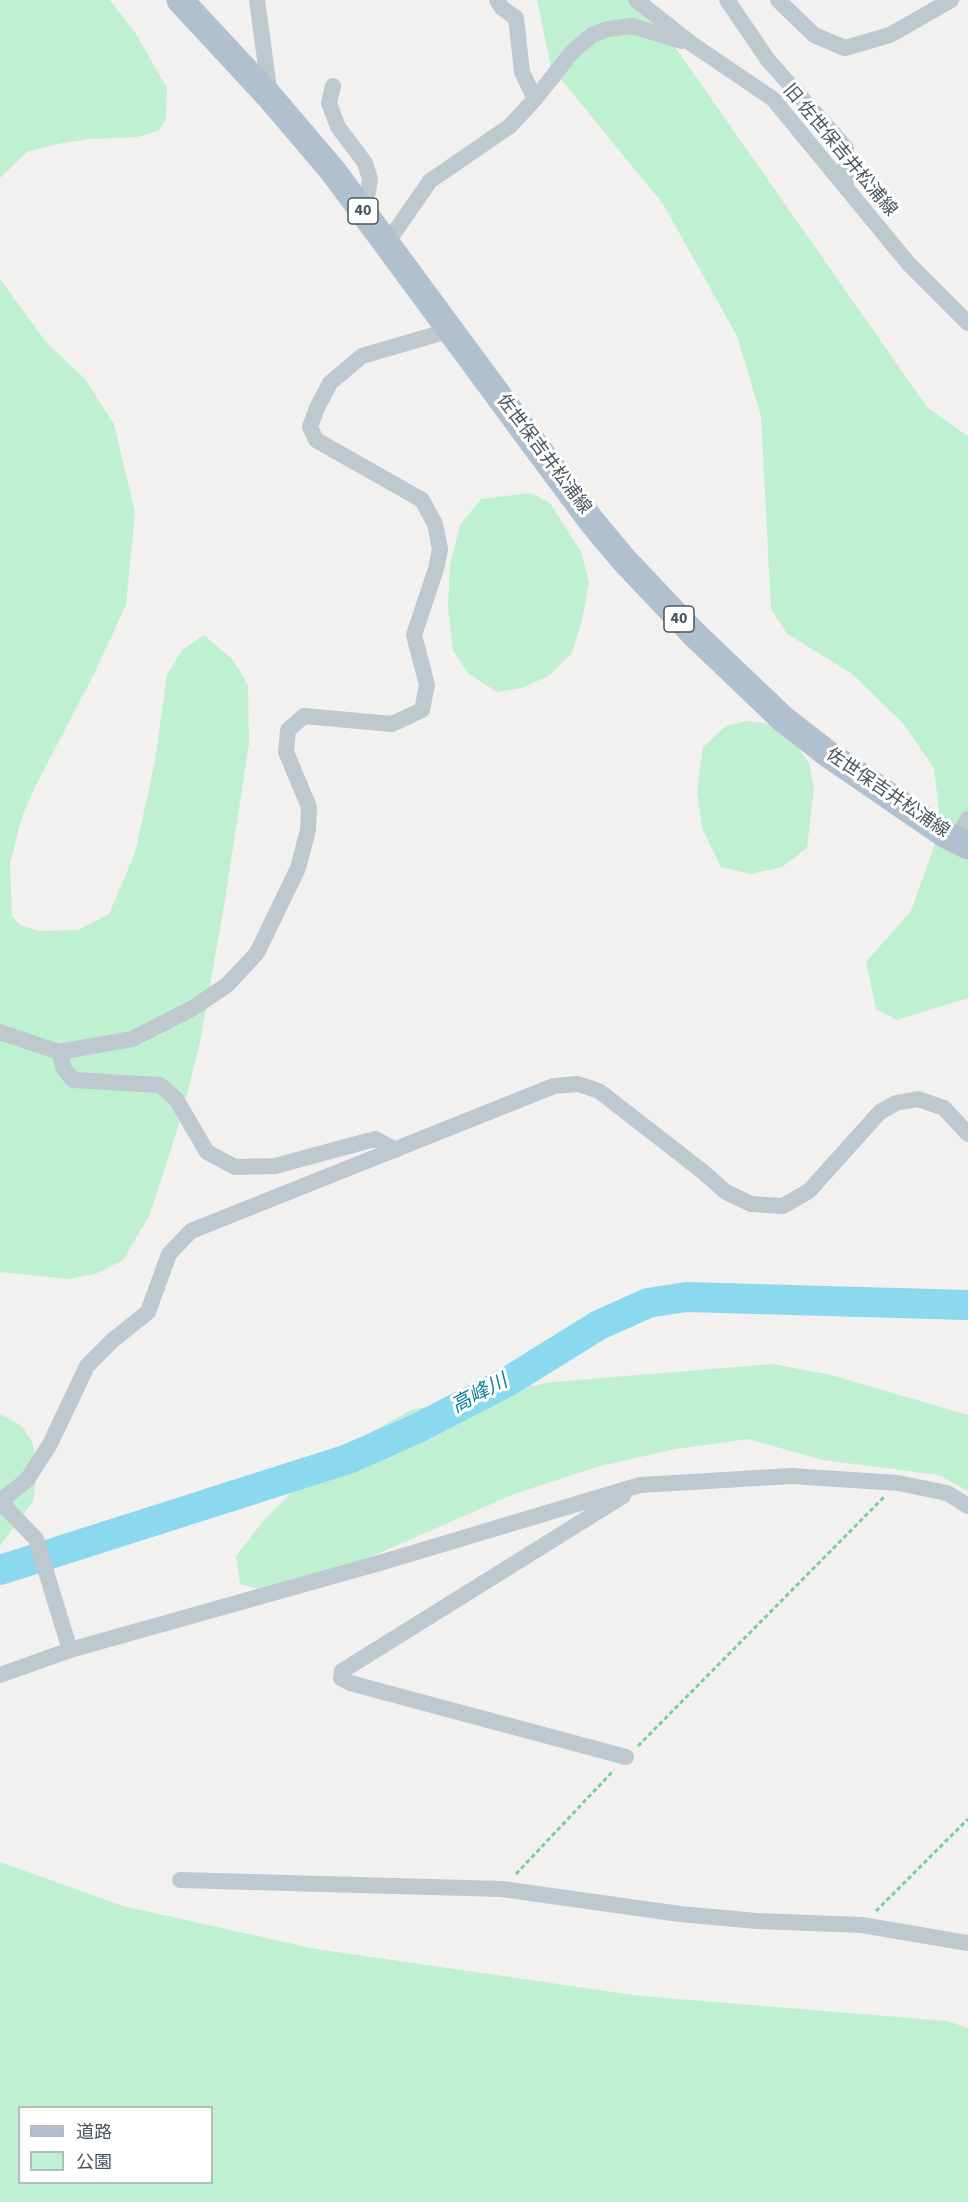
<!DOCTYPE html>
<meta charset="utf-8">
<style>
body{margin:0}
#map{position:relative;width:968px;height:2202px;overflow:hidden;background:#f3f0f0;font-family:"Source Sans 3","Noto Sans JP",sans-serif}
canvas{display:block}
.legend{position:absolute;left:18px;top:2106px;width:195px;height:78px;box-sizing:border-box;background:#fff;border:2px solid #b6bbbf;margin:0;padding:8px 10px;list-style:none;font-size:18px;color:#48545e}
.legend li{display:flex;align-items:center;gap:12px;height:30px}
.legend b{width:30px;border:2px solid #b6bbbf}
</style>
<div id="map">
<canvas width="968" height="2202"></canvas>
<ul class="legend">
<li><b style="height:8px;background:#b0c0cf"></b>道路</li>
<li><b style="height:16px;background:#bff0d2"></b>公園</li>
</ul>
</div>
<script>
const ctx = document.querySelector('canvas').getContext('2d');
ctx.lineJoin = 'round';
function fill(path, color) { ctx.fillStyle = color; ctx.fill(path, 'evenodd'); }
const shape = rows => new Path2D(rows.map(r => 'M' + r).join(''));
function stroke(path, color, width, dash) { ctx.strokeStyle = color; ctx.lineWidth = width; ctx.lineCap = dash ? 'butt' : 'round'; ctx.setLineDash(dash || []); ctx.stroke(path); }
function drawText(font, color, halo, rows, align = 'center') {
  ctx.font = font + ' "Source Sans 3","Noto Sans JP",sans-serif'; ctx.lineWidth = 6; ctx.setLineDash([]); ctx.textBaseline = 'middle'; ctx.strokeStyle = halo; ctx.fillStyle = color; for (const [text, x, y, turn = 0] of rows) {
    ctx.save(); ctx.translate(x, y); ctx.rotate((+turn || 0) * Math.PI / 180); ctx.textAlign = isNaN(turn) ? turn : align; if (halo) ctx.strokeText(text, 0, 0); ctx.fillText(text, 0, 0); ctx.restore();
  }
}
fill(shape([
 [0,0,110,0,136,34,167,88,166,120,158,131,137,137,90,139,57,144,27,152,0,178],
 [537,0,645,0,647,7,927,407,966,435,968,435,968,998,897,1020,876,1009,866,962,911,911,941,827,934,768,902,722,851,673,787,634,771,609,761,416,737,336,663,204,551,67],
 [0,279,46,342,85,379,114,424,135,512,126,605,94,674,35,787,22,817,10,863,12,916,20,925,39,931,78,930,109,914,135,853,155,761,167,675,182,650,204,635,233,660,248,685,249,744,225,900,201,1037,180,1121,150,1214,123,1260,95,1274,68,1279,0,1272],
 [531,493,550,503,581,552,589,582,582,620,572,653,550,675,522,688,497,692,469,674,453,651,448,606,450,565,460,525,481,499],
 [748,721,770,724,791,738,809,763,814,788,807,848,782,867,751,874,721,867,702,828,697,792,703,747,726,726],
 [773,1364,831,1375,968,1415,968,1491,939,1475,823,1460,748,1439,676,1449,600,1466,514,1494,368,1558,270,1592,240,1584,236,1556,264,1520,295,1489,348,1445,411,1410,552,1382],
 [0,1414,22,1426,32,1442,38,1466,33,1501,0,1546],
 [0,1862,123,1906,316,1949,641,1996,947,2021,968,2028,968,2202,0,2202],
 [20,2108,212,2108,212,2182,20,2182]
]), '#bff0d2');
stroke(shape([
 [0,1570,348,1459,418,1428,507,1382,599,1325,648,1303,686,1297,968,1305]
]), '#8bd9ee', 30);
stroke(shape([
 [638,1746,884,1497],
 [516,1874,614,1770],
 [876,1911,968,1819]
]), '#76cfa3', 3, [4.5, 3]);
stroke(shape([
 [257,0,270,96],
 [636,0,692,44,773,99,908,263,968,323],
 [727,0,768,60,846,148,846,188],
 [778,0,814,35,845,48,890,35,951,0],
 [333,86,329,103,338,127,365,163,370,179,368,192,358,205],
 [535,99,572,52,592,35,608,29,632,26,682,41],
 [387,243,430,181,510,126,535,99,522,72,516,18,502,8,497,0],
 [956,840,968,819],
 [0,1032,59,1052,132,1039,193,1008,227,985,257,953,298,868,308,830,309,807,286,752,288,730,304,716,392,724,422,710,427,685,414,635,436,569,440,549,435,524,422,500,316,440,310,427,317,408,330,383,362,356,451,330],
 [59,1052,64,1069,73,1080,160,1085,176,1099,207,1152,235,1167,275,1166,375,1139,396,1150],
 [623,1496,342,1671,341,1678,350,1683,626,1757],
 [0,1498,4,1498,27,1480,50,1444,87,1366,113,1340,148,1312,169,1254,191,1231,554,1086,578,1084,599,1091,702,1171,726,1192,751,1204,783,1206,809,1191,880,1112,896,1103,918,1099,944,1108,968,1134],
 [4,1498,7,1509,36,1539,70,1650],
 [0,1675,70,1650,383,1562,640,1485,792,1476,898,1483,947,1493,968,1506],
 [180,1880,502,1889,680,1914,757,1921,862,1925,968,1943]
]), '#bec8cf', 16);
stroke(shape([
 [180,0,270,97,333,171,532,441,593,523,624,560,694,634,783,719,828,754,946,835,968,846]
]), '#b0c0cf', 27);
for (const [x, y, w] of [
 [363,211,30],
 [679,619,30]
]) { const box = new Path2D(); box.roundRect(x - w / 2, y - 13, w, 26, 4.5); ctx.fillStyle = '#fff'; ctx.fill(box); stroke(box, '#48545e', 1.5); }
drawText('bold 16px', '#48545e', null, [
 ["40",363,211],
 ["40",679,619]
]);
drawText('18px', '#48545e', '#fff', [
 ["旧 佐世保吉井松浦線",839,151,50],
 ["佐世保吉井松浦線",543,455,53],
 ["佐世保吉井松浦線",887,794,34]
]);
drawText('italic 20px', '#0b809f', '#fff', [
 ["高峰川",480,1395,-28]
]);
</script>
